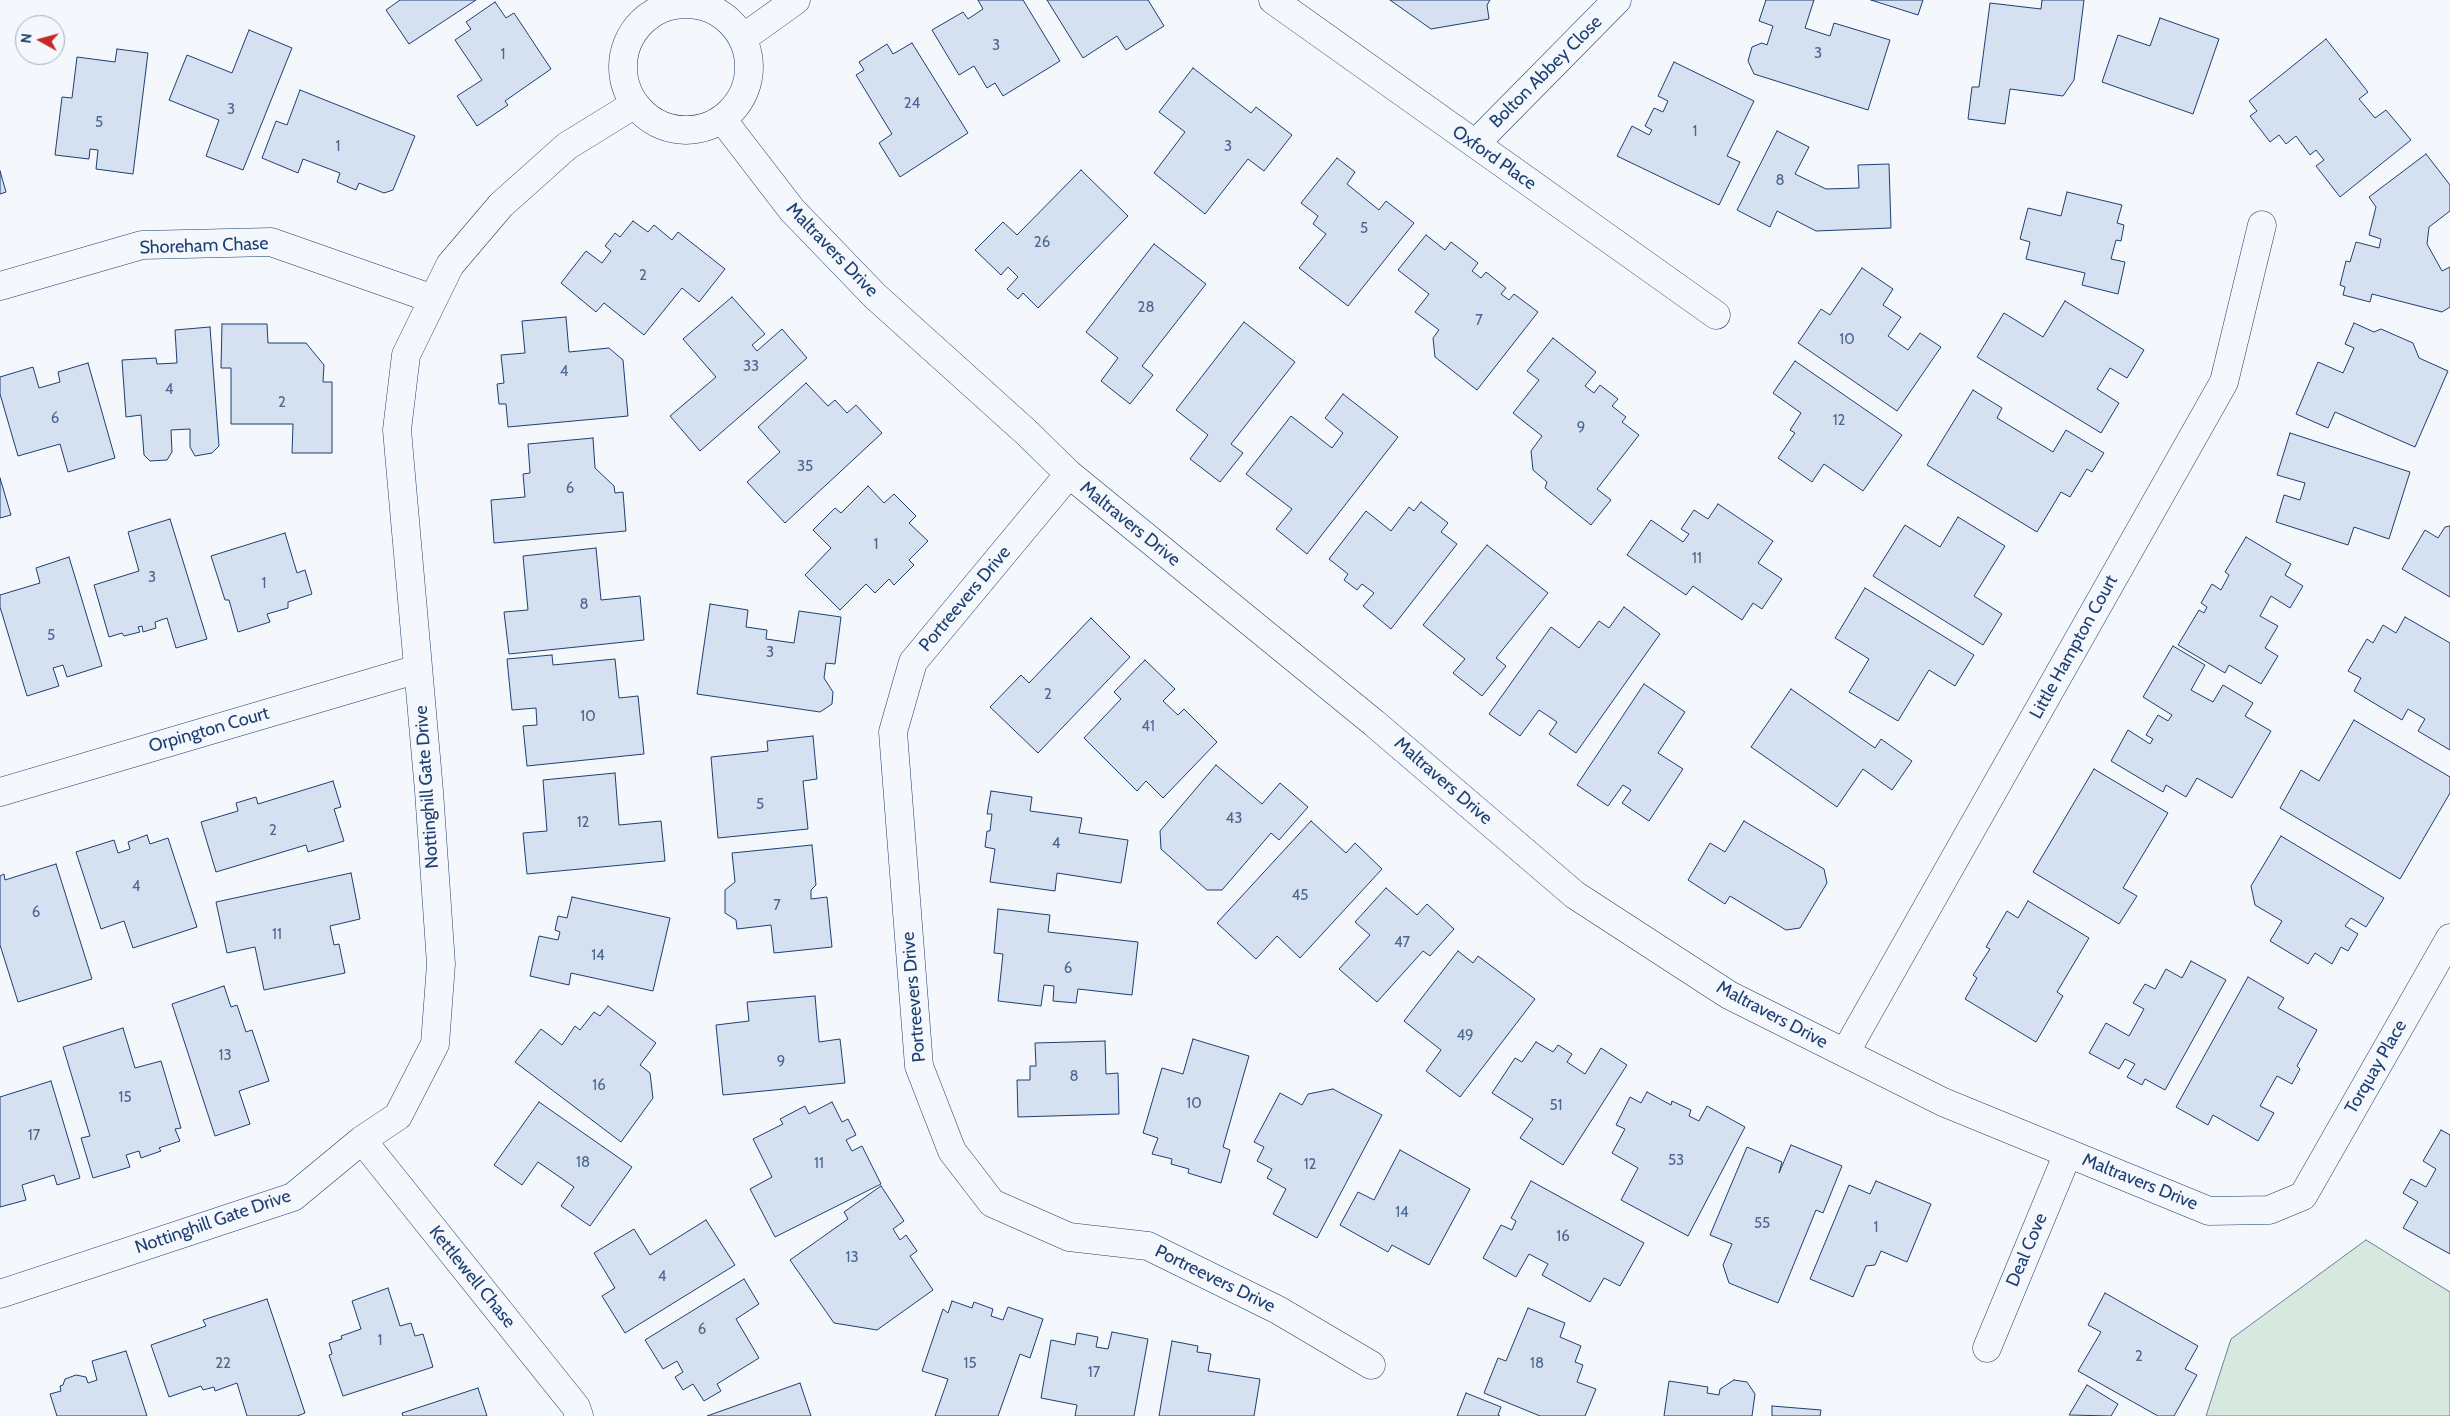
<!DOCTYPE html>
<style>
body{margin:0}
#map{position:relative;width:2450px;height:1416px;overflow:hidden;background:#f4f7fb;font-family:Cabin,sans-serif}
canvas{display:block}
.north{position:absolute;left:15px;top:15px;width:50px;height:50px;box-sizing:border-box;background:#f4f7fb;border:1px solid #9eadc5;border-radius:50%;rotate:277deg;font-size:14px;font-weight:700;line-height:20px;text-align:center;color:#1d3f73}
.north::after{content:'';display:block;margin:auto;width:18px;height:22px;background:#c62828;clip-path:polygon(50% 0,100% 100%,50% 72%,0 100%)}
</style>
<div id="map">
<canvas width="2450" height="1416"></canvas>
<div class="north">N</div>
</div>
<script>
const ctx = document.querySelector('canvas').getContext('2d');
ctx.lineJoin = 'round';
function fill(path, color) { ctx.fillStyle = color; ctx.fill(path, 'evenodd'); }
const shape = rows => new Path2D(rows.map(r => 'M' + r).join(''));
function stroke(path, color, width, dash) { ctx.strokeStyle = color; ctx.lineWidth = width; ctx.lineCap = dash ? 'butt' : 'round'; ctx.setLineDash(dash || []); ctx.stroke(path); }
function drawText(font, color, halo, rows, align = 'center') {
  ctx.font = font + ' Cabin,sans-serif'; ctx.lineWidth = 4; ctx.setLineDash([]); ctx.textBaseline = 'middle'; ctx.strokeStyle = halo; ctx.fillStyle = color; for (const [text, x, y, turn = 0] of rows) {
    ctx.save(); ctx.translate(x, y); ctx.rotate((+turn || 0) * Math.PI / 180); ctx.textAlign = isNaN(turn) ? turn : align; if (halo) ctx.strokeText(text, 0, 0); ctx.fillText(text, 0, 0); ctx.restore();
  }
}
const green = shape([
 [2366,1240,2450,1292,2450,1416,2206,1416,2231,1339,2366,1240]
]);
fill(green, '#d7e8df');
stroke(green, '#687fa3', 1);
const building = shape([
 [400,0,476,0,409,44,386,10,400,0],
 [978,0,1023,0,1060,61,1003,96,995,83,987,88,974,66,959,75,932,30,963,12,968,19,983,9,978,0],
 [1047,0,1148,0,1164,26,1126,50,1117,36,1083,58,1047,0],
 [1390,0,1490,0,1487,5,1489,19,1431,29,1390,0],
 [1766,0,1814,0,1805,28,1830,36,1834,23,1890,40,1868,110,1754,74,1748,61,1752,47,1762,43,1767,45,1773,26,1759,21,1766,0],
 [1871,0,1923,0,1918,15,1871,0],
 [2042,0,2084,0,2074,80,2063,96,2010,89,2005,124,1968,119,1972,87,1979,87,1990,3,2041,9,2042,0],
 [495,2,506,18,514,13,551,69,505,101,508,105,477,126,457,96,482,80,455,40,471,29,466,22,495,2],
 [2160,18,2219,39,2193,114,2102,82,2118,35,2150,46,2160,18],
 [249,30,292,48,243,170,206,156,219,120,169,100,187,55,232,73,249,30],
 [2326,39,2368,92,2359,99,2375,118,2386,110,2411,140,2340,197,2316,166,2324,160,2316,150,2310,155,2296,136,2286,144,2279,135,2270,142,2250,116,2257,111,2249,101,2326,39],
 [912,43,968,133,900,177,879,143,892,134,856,75,864,70,859,62,887,44,893,54,912,43],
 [117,49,148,53,133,174,96,169,98,150,90,149,89,159,55,155,62,97,72,98,77,57,115,62,117,49],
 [1674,62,1754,101,1727,156,1740,162,1719,205,1617,156,1632,126,1649,135,1652,130,1645,126,1654,108,1663,112,1668,101,1658,96,1674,62],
 [1193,68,1251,113,1256,107,1292,135,1264,171,1248,159,1205,214,1154,173,1185,132,1159,112,1193,68],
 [300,90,415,136,393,190,384,193,359,183,356,190,337,182,340,173,303,159,298,173,262,158,276,121,287,125,300,90],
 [1777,131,1809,147,1795,174,1826,189,1859,188,1858,165,1889,164,1891,228,1816,231,1777,211,1770,227,1737,210,1777,131],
 [2426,154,2450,185,2450,211,2429,227,2427,244,2442,271,2450,267,2450,307,2442,312,2372,294,2370,302,2343,295,2345,287,2340,285,2346,261,2350,262,2356,242,2379,248,2381,239,2369,235,2376,207,2369,197,2426,154],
 [1337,158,1355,172,1347,184,1379,210,1386,201,1414,223,1348,306,1299,268,1326,234,1313,224,1318,216,1301,203,1337,158],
 [1081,170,1128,216,1038,308,1023,293,1018,299,1007,289,1018,277,1008,267,1001,275,975,250,1003,222,1017,235,1081,170],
 [0,171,6,192,0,194,0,171],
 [2067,192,2122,205,2117,223,2124,225,2121,241,2116,240,2111,259,2125,262,2118,294,2082,285,2085,273,2026,259,2030,242,2020,239,2028,208,2061,216,2067,192],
 [633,221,648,232,654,225,672,240,678,232,725,269,699,302,682,288,644,335,604,303,596,312,561,283,586,251,602,263,611,251,605,246,615,233,620,237,633,221],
 [1426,235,1445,250,1451,242,1478,263,1472,271,1481,278,1486,272,1506,288,1501,294,1509,300,1514,294,1538,312,1477,390,1435,357,1433,338,1439,330,1415,312,1429,294,1398,270,1426,235],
 [1154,244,1206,284,1142,366,1153,375,1130,404,1101,381,1118,358,1086,332,1154,244],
 [1862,268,1893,289,1883,305,1901,317,1888,336,1908,350,1920,333,1941,347,1897,411,1798,343,1821,309,1830,315,1862,268],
 [732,297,765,334,752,345,757,351,782,329,807,358,700,451,670,416,716,377,683,339,732,297],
 [2065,301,2144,350,2127,378,2110,368,2097,389,2119,403,2101,433,1977,357,2004,313,2043,337,2065,301],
 [566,317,569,352,609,348,623,360,628,416,508,427,506,404,499,404,497,384,504,383,501,355,525,353,522,321,566,317],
 [1244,322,1295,362,1231,444,1243,453,1220,482,1190,459,1208,435,1176,410,1244,322],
 [2354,323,2374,332,2381,329,2413,343,2419,358,2448,371,2415,447,2335,412,2328,428,2296,414,2318,362,2343,373,2354,348,2345,344,2354,323],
 [222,324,267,324,268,343,306,343,324,365,323,382,332,382,332,453,292,453,293,424,231,424,231,368,221,368,222,324],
 [210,327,219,446,212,453,195,456,190,447,190,429,171,430,172,452,167,460,150,461,144,455,141,415,126,417,122,360,156,358,157,364,177,363,175,330,210,327],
 [1553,338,1596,372,1585,386,1594,393,1600,385,1618,399,1612,406,1626,417,1622,422,1639,435,1597,489,1611,500,1591,525,1545,488,1547,482,1533,470,1531,451,1542,436,1513,413,1539,380,1527,371,1553,338],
 [1795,361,1902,435,1863,491,1824,464,1812,482,1778,458,1795,433,1790,430,1801,413,1773,393,1795,361],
 [88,363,115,458,68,472,60,444,18,456,0,394,0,377,33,367,39,388,60,382,58,372,88,363],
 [806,383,828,406,835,400,847,413,856,405,882,433,785,523,747,482,780,452,758,427,806,383],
 [1973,390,2002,408,1997,418,2053,452,2066,430,2104,453,2092,472,2087,469,2070,497,2061,492,2037,532,1927,465,1973,390],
 [1343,394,1398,437,1307,554,1276,529,1292,509,1246,474,1291,416,1332,448,1343,433,1325,418,1343,394],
 [2290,433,2410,472,2389,539,2354,527,2348,545,2276,522,2284,495,2300,500,2305,483,2277,475,2290,433],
 [593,438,595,468,614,486,615,493,623,492,626,531,494,543,491,500,525,497,523,474,530,473,528,444,593,438],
 [0,478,11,515,0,518,0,478],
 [868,486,884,503,894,494,916,516,909,523,928,541,909,560,914,565,894,585,889,579,875,593,866,584,840,610,805,575,831,548,813,530,835,508,841,513,868,486],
 [1421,502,1448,523,1441,532,1457,544,1391,629,1363,606,1374,593,1362,584,1357,590,1344,580,1348,574,1329,559,1366,511,1391,531,1409,507,1414,511,1421,502],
 [1718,504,1773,541,1758,563,1782,579,1762,609,1753,603,1742,620,1693,586,1686,595,1627,555,1651,520,1683,542,1689,534,1681,529,1694,510,1708,519,1718,504],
 [1958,517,2005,546,1974,596,2002,614,1983,645,1873,576,1905,525,1940,547,1958,517],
 [170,519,207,639,176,648,167,618,155,622,156,628,143,632,142,626,138,627,140,632,124,636,122,633,109,637,94,585,139,571,128,532,170,519],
 [2450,526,2450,597,2402,569,2425,530,2438,538,2445,527,2450,526],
 [285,533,297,573,305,570,312,594,288,602,288,608,267,614,270,622,238,632,229,600,225,600,211,556,285,533],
 [2246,537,2291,564,2285,575,2303,586,2290,608,2271,596,2260,616,2278,626,2265,648,2278,656,2261,684,2229,665,2225,673,2178,645,2199,610,2204,613,2207,607,2201,603,2212,584,2221,590,2229,575,2225,572,2246,537],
 [1487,545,1548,593,1496,658,1506,666,1482,696,1453,673,1465,659,1423,625,1487,545],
 [596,548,601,600,640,596,644,640,509,654,504,612,528,610,523,556,596,548],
 [69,557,102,666,67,677,63,665,53,668,59,686,27,696,0,607,0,595,40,583,36,568,69,557],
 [1865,588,1974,655,1955,686,1929,670,1898,721,1849,692,1869,659,1835,638,1865,588],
 [710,604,748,610,746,627,767,630,766,639,794,643,799,611,841,617,835,664,826,663,824,678,833,692,832,704,820,712,697,694,710,604],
 [1624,607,1660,634,1576,753,1549,734,1557,722,1539,710,1520,736,1489,714,1551,627,1579,648,1599,621,1609,628,1624,607],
 [2405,617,2450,643,2450,750,2418,731,2425,719,2408,709,2402,720,2354,691,2361,678,2348,671,2367,639,2373,643,2383,625,2396,633,2405,617],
 [1091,618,1130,657,1038,753,990,707,1021,675,1029,683,1091,618],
 [2173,646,2205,665,2191,690,2213,702,2223,685,2253,703,2245,716,2271,731,2232,798,2197,778,2186,797,2166,785,2163,792,2111,761,2128,730,2150,744,2153,739,2146,735,2158,715,2168,721,2172,715,2143,697,2173,646],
 [552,655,553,665,615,659,619,698,638,696,644,754,527,766,523,726,537,725,536,708,512,710,507,659,552,655],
 [1145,660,1175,689,1163,701,1178,715,1184,709,1217,742,1163,798,1146,781,1137,791,1084,738,1121,699,1114,692,1145,660],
 [1644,684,1685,712,1658,753,1683,769,1649,821,1622,803,1631,790,1623,785,1608,806,1577,785,1644,684],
 [1791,689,1875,748,1881,739,1912,761,1892,790,1863,769,1837,807,1751,747,1791,689],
 [2354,720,2450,777,2450,793,2400,879,2280,808,2301,770,2319,781,2354,720],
 [813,736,817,779,803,781,808,829,718,838,711,757,768,751,767,741,813,736],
 [1216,765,1262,804,1280,783,1308,807,1279,840,1271,833,1222,890,1207,890,1161,849,1160,831,1216,765],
 [2094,769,2168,813,2123,888,2137,896,2119,924,2033,872,2094,769],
 [615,773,619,825,661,821,665,861,527,874,523,833,547,831,543,780,615,773],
 [333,781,341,807,334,809,344,841,308,852,306,845,216,872,201,822,238,811,236,803,256,797,258,804,333,781],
 [991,791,1032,797,1030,811,1082,818,1079,833,1128,840,1121,883,1057,873,1055,891,990,882,995,849,985,847,987,831,990,831,992,814,987,814,991,791],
 [1311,821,1346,853,1355,843,1382,869,1300,958,1277,936,1256,959,1217,923,1311,821],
 [1744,821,1824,869,1827,883,1800,928,1786,930,1730,896,1725,904,1688,880,1710,843,1725,852,1744,821],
 [147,835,150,844,168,838,197,927,133,948,124,921,101,929,76,852,114,840,118,853,130,849,128,842,147,835],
 [2281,836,2384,898,2366,927,2351,918,2345,926,2358,934,2348,951,2341,947,2332,964,2315,953,2308,964,2270,941,2282,921,2255,905,2251,886,2281,836],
 [812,845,816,885,811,890,811,899,827,897,832,947,774,953,771,925,737,929,736,920,725,913,725,890,735,882,732,853,812,845],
 [56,864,92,979,18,1002,0,945,0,876,4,874,5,880,56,864],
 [351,873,360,919,330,926,334,945,339,944,345,973,264,990,255,947,227,953,216,902,351,873],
 [1386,888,1417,915,1427,904,1454,929,1430,956,1423,951,1377,1002,1339,969,1370,935,1355,922,1386,888],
 [572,897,670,918,653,991,571,973,569,985,530,976,539,936,558,940,560,932,555,930,558,916,567,918,572,897],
 [2028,901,2089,938,2057,992,2063,996,2036,1042,1965,999,1977,978,1973,975,1990,949,1986,947,2007,911,2018,918,2028,901],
 [998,909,1050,915,1048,932,1138,942,1132,995,1078,989,1076,1003,1053,1001,1054,986,1044,985,1041,1006,998,1001,1003,954,994,953,998,909],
 [1458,951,1473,963,1478,956,1535,999,1460,1097,1426,1071,1441,1050,1404,1021,1458,951],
 [2191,961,2226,980,2165,1090,2145,1079,2142,1085,2127,1077,2135,1064,2125,1059,2119,1069,2089,1053,2106,1023,2129,1036,2144,1009,2133,1003,2145,984,2155,989,2166,969,2182,978,2191,961],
 [2248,977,2284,998,2278,1008,2317,1030,2297,1066,2300,1069,2292,1084,2277,1076,2260,1106,2274,1113,2258,1141,2213,1115,2208,1125,2176,1107,2248,977],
 [224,986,231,1007,237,1005,246,1032,252,1030,269,1081,239,1091,250,1124,215,1136,172,1004,224,986],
 [815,996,819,1042,840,1039,845,1083,723,1095,716,1025,749,1021,747,1002,815,996],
 [608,1006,656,1043,640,1065,650,1073,653,1098,621,1142,515,1062,541,1029,562,1045,575,1026,580,1030,594,1012,600,1016,608,1006],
 [123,1028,135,1068,161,1061,181,1128,175,1129,180,1141,159,1148,161,1151,141,1158,139,1151,126,1155,130,1167,93,1178,81,1138,90,1136,63,1047,123,1028],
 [1193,1039,1249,1056,1223,1147,1230,1150,1221,1183,1188,1173,1189,1169,1171,1164,1172,1159,1152,1154,1158,1138,1143,1133,1162,1068,1183,1074,1193,1039],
 [1105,1041,1106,1074,1118,1073,1119,1114,1018,1117,1017,1080,1030,1080,1030,1066,1036,1066,1035,1043,1105,1041],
 [1536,1042,1553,1052,1558,1045,1572,1054,1567,1062,1585,1074,1601,1048,1627,1065,1563,1165,1520,1138,1533,1119,1492,1093,1515,1058,1522,1062,1536,1042],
 [51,1081,80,1178,57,1185,54,1175,22,1185,26,1200,0,1207,0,1097,51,1081],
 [1333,1089,1382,1115,1317,1238,1273,1214,1286,1189,1267,1178,1272,1169,1257,1161,1264,1147,1254,1142,1280,1093,1302,1105,1308,1094,1333,1089],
 [1647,1092,1671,1105,1672,1101,1691,1110,1689,1116,1699,1121,1707,1106,1745,1127,1688,1236,1621,1200,1638,1168,1612,1153,1625,1129,1616,1125,1630,1097,1641,1103,1647,1092],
 [539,1102,632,1167,590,1226,561,1206,574,1187,538,1162,522,1185,494,1165,539,1102],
 [832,1102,842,1122,848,1119,856,1135,846,1140,852,1151,862,1146,881,1184,775,1237,750,1189,772,1177,753,1139,783,1124,780,1119,805,1106,809,1114,832,1102],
 [2441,1130,2450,1135,2450,1254,2403,1228,2418,1202,2403,1193,2411,1179,2426,1187,2436,1169,2423,1161,2441,1130],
 [1791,1145,1842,1166,1823,1213,1816,1210,1778,1303,1729,1283,1723,1265,1732,1244,1710,1235,1747,1147,1782,1162,1779,1173,1791,1145],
 [1400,1150,1470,1189,1429,1265,1392,1245,1388,1252,1340,1225,1358,1192,1374,1200,1400,1150],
 [1531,1181,1644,1243,1620,1286,1604,1278,1590,1302,1542,1275,1548,1264,1529,1254,1516,1277,1483,1258,1501,1225,1512,1230,1516,1221,1511,1218,1531,1181],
 [1876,1181,1931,1204,1907,1262,1881,1251,1875,1265,1866,1266,1853,1297,1810,1279,1849,1185,1870,1194,1876,1181],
 [881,1186,904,1221,893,1229,900,1240,906,1235,917,1251,910,1256,933,1290,877,1330,834,1323,790,1260,848,1219,844,1212,881,1186],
 [706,1220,735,1265,625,1333,602,1296,615,1288,594,1253,634,1229,650,1255,706,1220],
 [744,1279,759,1304,736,1319,759,1358,717,1384,721,1391,704,1401,693,1384,683,1390,675,1377,683,1372,677,1361,663,1369,645,1340,744,1279],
 [388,1288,400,1326,411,1323,415,1336,423,1334,433,1367,343,1396,329,1355,332,1354,329,1343,342,1339,341,1336,361,1329,352,1301,388,1288],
 [2105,1293,2198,1346,2185,1369,2197,1375,2174,1416,2158,1416,2078,1371,2101,1332,2088,1325,2105,1293],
 [267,1299,305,1413,297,1416,247,1416,237,1383,215,1391,214,1387,203,1390,201,1386,169,1397,151,1345,206,1326,203,1320,267,1299],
 [952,1301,972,1308,974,1302,993,1309,991,1316,1003,1320,1008,1307,1043,1319,1030,1358,1020,1354,998,1416,935,1416,948,1379,922,1371,943,1309,948,1313,952,1301],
 [1528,1308,1565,1323,1560,1337,1581,1346,1575,1362,1583,1365,1577,1382,1596,1389,1585,1416,1540,1416,1484,1393,1498,1358,1506,1361,1528,1308],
 [1112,1332,1148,1339,1134,1416,1075,1416,1077,1405,1041,1398,1051,1340,1075,1345,1077,1333,1098,1337,1096,1347,1108,1349,1112,1332],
 [1172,1341,1198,1346,1197,1352,1211,1354,1208,1371,1260,1379,1254,1416,1159,1416,1172,1341],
 [126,1351,147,1416,57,1416,50,1394,61,1391,60,1386,63,1385,65,1379,76,1375,86,1377,88,1383,97,1380,92,1361,126,1351],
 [1734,1380,1747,1382,1755,1394,1752,1416,1664,1416,1669,1381,1708,1387,1707,1393,1719,1395,1720,1389,1734,1380],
 [800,1383,811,1416,707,1416,800,1383],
 [2087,1385,2118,1404,2111,1416,2069,1415,2087,1385],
 [478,1388,487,1416,403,1416,402,1413,478,1388],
 [1466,1393,1501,1407,1498,1415,1500,1416,1457,1416,1466,1393],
 [1772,1406,1821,1410,1820,1416,1772,1416,1772,1406]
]);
fill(building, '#d5e0f0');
stroke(building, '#1d3f73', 1);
const street = shape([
 [1273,0,1716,315],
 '623 67a63 63 0 1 1 126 0a63 63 0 1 1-126 0Z',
 [743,38,796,0],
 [722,119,792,210,875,296,1026,432,1069,474,1374,723,1575,895,1729,995,1943,1102,2209,1211,2269,1210,2303,1196,2450,938],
 [1475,144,1617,0],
 [0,286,142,245,271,242,433,299],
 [1069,474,913,662,893,732,919,1066,952,1151,992,1203,1069,1237,1148,1246,1278,1310,1371,1365],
 [0,792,418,669],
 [1845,1053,2224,382,2262,225],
 [362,1140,576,1407,579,1416],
 [0,1294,293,1197,362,1140,398,1116,435,1044,441,964,429,791,397,430,406,355,450,265,501,205,567,146,635,104],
 [1987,1348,2068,1153]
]);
stroke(street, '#1d3f73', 29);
stroke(street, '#f4f7fb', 28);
drawText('15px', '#4b6792', null, [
 ["3",996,46],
 ["3",1818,54],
 ["1",503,55],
 ["24",912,104],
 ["3",231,110],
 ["5",99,123],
 ["1",1695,132],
 ["1",338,147],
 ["3",1228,147],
 ["8",1780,181],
 ["5",1364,229],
 ["26",1042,243],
 ["2",643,276],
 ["28",1146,308],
 ["7",1479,321],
 ["10",1847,340],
 ["33",751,367],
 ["4",564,372],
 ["4",169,390],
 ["2",282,403],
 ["6",55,419],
 ["12",1839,421],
 ["9",1581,428],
 ["35",805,467],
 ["6",570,489],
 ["1",876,545],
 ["11",1697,559],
 ["3",152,578],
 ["1",264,584],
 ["8",584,605],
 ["5",51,636],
 ["3",770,653],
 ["2",1048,695],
 ["10",588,717],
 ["41",1148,727],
 ["5",760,805],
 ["43",1234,819],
 ["12",583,823],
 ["2",273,831],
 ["4",1056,844],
 ["4",136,887],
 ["45",1300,896],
 ["7",777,906],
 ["6",36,913],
 ["11",277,935],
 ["47",1402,943],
 ["14",598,956],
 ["6",1068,969],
 ["49",1465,1036],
 ["13",225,1056],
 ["9",781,1062],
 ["8",1074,1077],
 ["16",599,1086],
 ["15",125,1098],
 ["10",1194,1104],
 ["51",1556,1106],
 ["17",34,1136],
 ["53",1676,1161],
 ["18",583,1163],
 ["11",819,1164],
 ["12",1310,1165],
 ["14",1402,1213],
 ["55",1762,1224],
 ["1",1876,1228],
 ["16",1563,1237],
 ["13",852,1258],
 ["4",662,1277],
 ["6",702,1330],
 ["1",380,1341],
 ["2",2139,1357],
 ["22",223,1364],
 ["15",970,1364],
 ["18",1537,1364],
 ["17",1094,1373]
]);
drawText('18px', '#1d3f73', '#f4f7fb', [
 ["Bolton Abbey Close",1546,72,-45],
 ["Oxford Place",1494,158,35],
 ["Shoreham Chase",204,246,-2],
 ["Maltravers Drive",832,250,46],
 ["Maltravers Drive",1130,524,39],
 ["Portreevers Drive",965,599,-50],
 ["Little Hampton Court",2074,647,-61],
 ["Orpington Court",209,730,-16],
 ["Maltravers Drive",1443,781,41],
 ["Nottinghill Gate Drive",427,787,-94],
 ["Portreevers Drive",914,997,-95],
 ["Maltravers Drive",1772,1015,28],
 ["Torquay Place",2376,1067,-60],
 ["Maltravers Drive",2140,1182,22],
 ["Nottinghill Gate Drive",213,1222,-19],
 ["Deal Cove",2027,1250,-67],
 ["Kettlewell Chase",472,1277,51],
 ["Portreevers Drive",1215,1279,26]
]);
</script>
